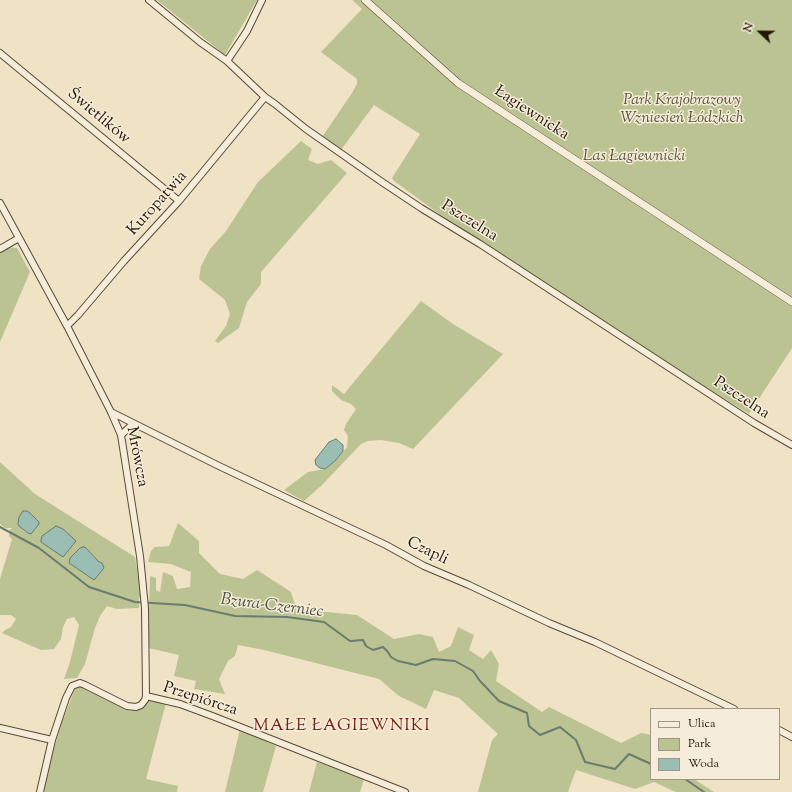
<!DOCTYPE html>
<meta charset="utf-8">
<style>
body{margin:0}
#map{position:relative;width:792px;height:792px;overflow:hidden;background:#f0e2c5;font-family:"Sorts Mill Goudy",serif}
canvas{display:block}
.legend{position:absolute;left:650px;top:708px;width:130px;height:72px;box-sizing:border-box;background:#f5ecd9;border:1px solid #a19685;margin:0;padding:5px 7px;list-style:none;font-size:12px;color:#231607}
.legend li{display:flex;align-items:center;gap:8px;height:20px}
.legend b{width:20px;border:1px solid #a19685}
.north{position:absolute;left:740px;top:12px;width:40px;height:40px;-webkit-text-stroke:3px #f5ecd9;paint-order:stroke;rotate:292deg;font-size:11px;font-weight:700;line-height:16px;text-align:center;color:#231607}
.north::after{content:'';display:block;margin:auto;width:14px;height:18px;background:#231607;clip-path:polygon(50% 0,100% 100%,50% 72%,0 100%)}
</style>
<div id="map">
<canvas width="792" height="792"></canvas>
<ul class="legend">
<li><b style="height:5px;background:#f5ecd9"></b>Ulica</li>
<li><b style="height:11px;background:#bcc393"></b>Park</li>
<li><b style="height:11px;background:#9abeb4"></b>Woda</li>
</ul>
<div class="north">N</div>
</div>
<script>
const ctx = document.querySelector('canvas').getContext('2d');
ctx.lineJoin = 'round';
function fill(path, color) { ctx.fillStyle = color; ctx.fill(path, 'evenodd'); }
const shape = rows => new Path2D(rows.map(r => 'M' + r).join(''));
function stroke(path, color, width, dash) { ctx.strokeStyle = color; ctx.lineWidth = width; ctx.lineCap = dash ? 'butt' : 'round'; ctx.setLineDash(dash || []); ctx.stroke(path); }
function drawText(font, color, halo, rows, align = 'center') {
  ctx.font = font + ' "Sorts Mill Goudy",serif'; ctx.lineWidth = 3; ctx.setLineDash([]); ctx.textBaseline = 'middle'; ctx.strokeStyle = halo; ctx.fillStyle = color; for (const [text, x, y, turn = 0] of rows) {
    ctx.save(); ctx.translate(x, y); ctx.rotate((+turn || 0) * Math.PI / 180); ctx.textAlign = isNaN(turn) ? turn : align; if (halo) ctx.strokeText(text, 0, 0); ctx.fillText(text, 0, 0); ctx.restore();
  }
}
fill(shape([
 [157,0,257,0,225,55],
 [352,0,792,0,792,348,749,414,581,310,482,245,394,181,392,178,420,134,374,105,341,150,322,137,352,93,357,84,357,79,321,52,362,9],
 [301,141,312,149,308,160,318,164,331,160,347,173,261,272,261,284,247,302,239,328,218,343,215,341,226,326,230,314,225,300,199,279,201,266,210,249,226,231,258,182],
 [8,247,17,248,30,272,0,342,0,252],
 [421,301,453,324,503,354,413,449,399,443,381,440,368,441,361,444,322,485,304,501,284,490,308,472,325,469,336,460,347,447,348,436,344,430,346,424,356,409,351,404,341,400,332,391,332,385,344,394],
 [0,462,35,494,135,557,141,597,139,598,139,608,117,609,107,606,100,616,95,628,85,664,77,678,64,679,70,662,79,625,74,617,67,619,63,627,61,639,54,649,41,650,2,633,5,630,11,627,16,619,11,615,0,615,0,579,12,539,9,536,10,529,12,529,11,528,5,528,0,524],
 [178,523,199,541,199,553,220,574,243,579,257,570,291,592,297,611,327,612,357,615,394,639,419,634,433,637,439,652,451,646,458,627,474,635,469,650,483,659,491,650,499,664,496,681,542,712,549,707,621,743,641,733,651,735,651,779,694,779,714,792,676,792,654,782,635,789,576,770,568,792,478,792,492,740,498,734,459,698,434,690,426,709,399,696,379,679,264,650,238,645,235,656,228,661,219,679,225,694,194,689,196,681,174,676,179,655,148,648,150,576,156,578,156,590,160,592,163,572,173,576,177,589,190,587,191,572,171,564,148,562,151,551,155,547,169,546],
 [80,686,130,711,137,710,144,707,147,702,150,700,166,703,146,779,178,786,177,792,43,792,53,752,62,722,75,689],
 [240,729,276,746,263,792,225,792],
 [317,762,364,779,360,792,309,792]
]), '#bcc393');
const water = shape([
 [336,439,343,445,343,451,336,460,325,469,320,468,316,465,315,460,329,442,336,439],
 [23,511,27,511,30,513,39,522,39,524,31,534,28,533,19,526,18,524,19,517,23,511],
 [56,526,63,529,76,541,63,557,41,542,41,540,42,536,56,526],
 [83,547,85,547,99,562,102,563,104,568,94,580,69,563,70,558,80,548,83,547]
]);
fill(water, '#9abeb4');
stroke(water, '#6a7b6f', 1);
stroke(shape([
 [0,527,39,548,89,587,135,602,185,605,235,616,287,617,324,622,350,641,363,640,366,646,373,650,383,647,388,652,391,657,398,661,416,665,433,659,455,661,473,671,480,681,499,701,527,713,529,726,540,735,560,727,576,740,585,762,615,769,629,754,651,764],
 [685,779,704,792]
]), '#6a7b6f', 2);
const minor = shape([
 [149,0,200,42,227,61,265,97,275,104,306,129,382,182,421,208,480,244,754,423,792,445],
 [0,53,179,201],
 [227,61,247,31,262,0],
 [0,203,67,326,111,412,121,435,140,556,145,608,146,696,145,700,141,705,136,707,127,706,85,685,80,683,72,686,66,698,52,740,40,792],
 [0,249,19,238],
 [67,326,78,315,124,261,179,201,265,97],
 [111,412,219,466,386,545,424,566,469,585,549,623,595,642,734,709],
 [121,435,133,424],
 [146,696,180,704,215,717,405,792],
 [0,728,52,740],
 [779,730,792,737]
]);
const tertiary = shape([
 [365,0,458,83,792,302]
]);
stroke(minor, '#564936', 8);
stroke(tertiary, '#564936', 8);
stroke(minor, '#f5ecd9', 6);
stroke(tertiary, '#f5ecd9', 7);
drawText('italic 16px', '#595338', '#f5ecd9', [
 ["Park Krajobrazowy",682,101],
 ["Wzniesień Łódzkich",682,119],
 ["Las Łagiewnicki",634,157]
]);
drawText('16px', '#231607', '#f5ecd9', [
 ["Łagiewnicka",531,114,33],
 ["Świetlików",98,117,40],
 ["Kuropatwia",158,204,-48],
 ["Pszczelna",469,222,32],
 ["Pszczelna",741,399,33],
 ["Mrówcza",136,457,79],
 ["Czapli",427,552,26],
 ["Przepiórcza",200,700,18]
]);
drawText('italic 17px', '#4d5144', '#f5ecd9', [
 ["Bzura-Czerniec",272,607,7]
]);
ctx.letterSpacing = '1px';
drawText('17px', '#7a1f14', '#f5ecd9', [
 ["MAŁE ŁAGIEWNIKI",342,727]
]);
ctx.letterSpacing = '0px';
</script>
